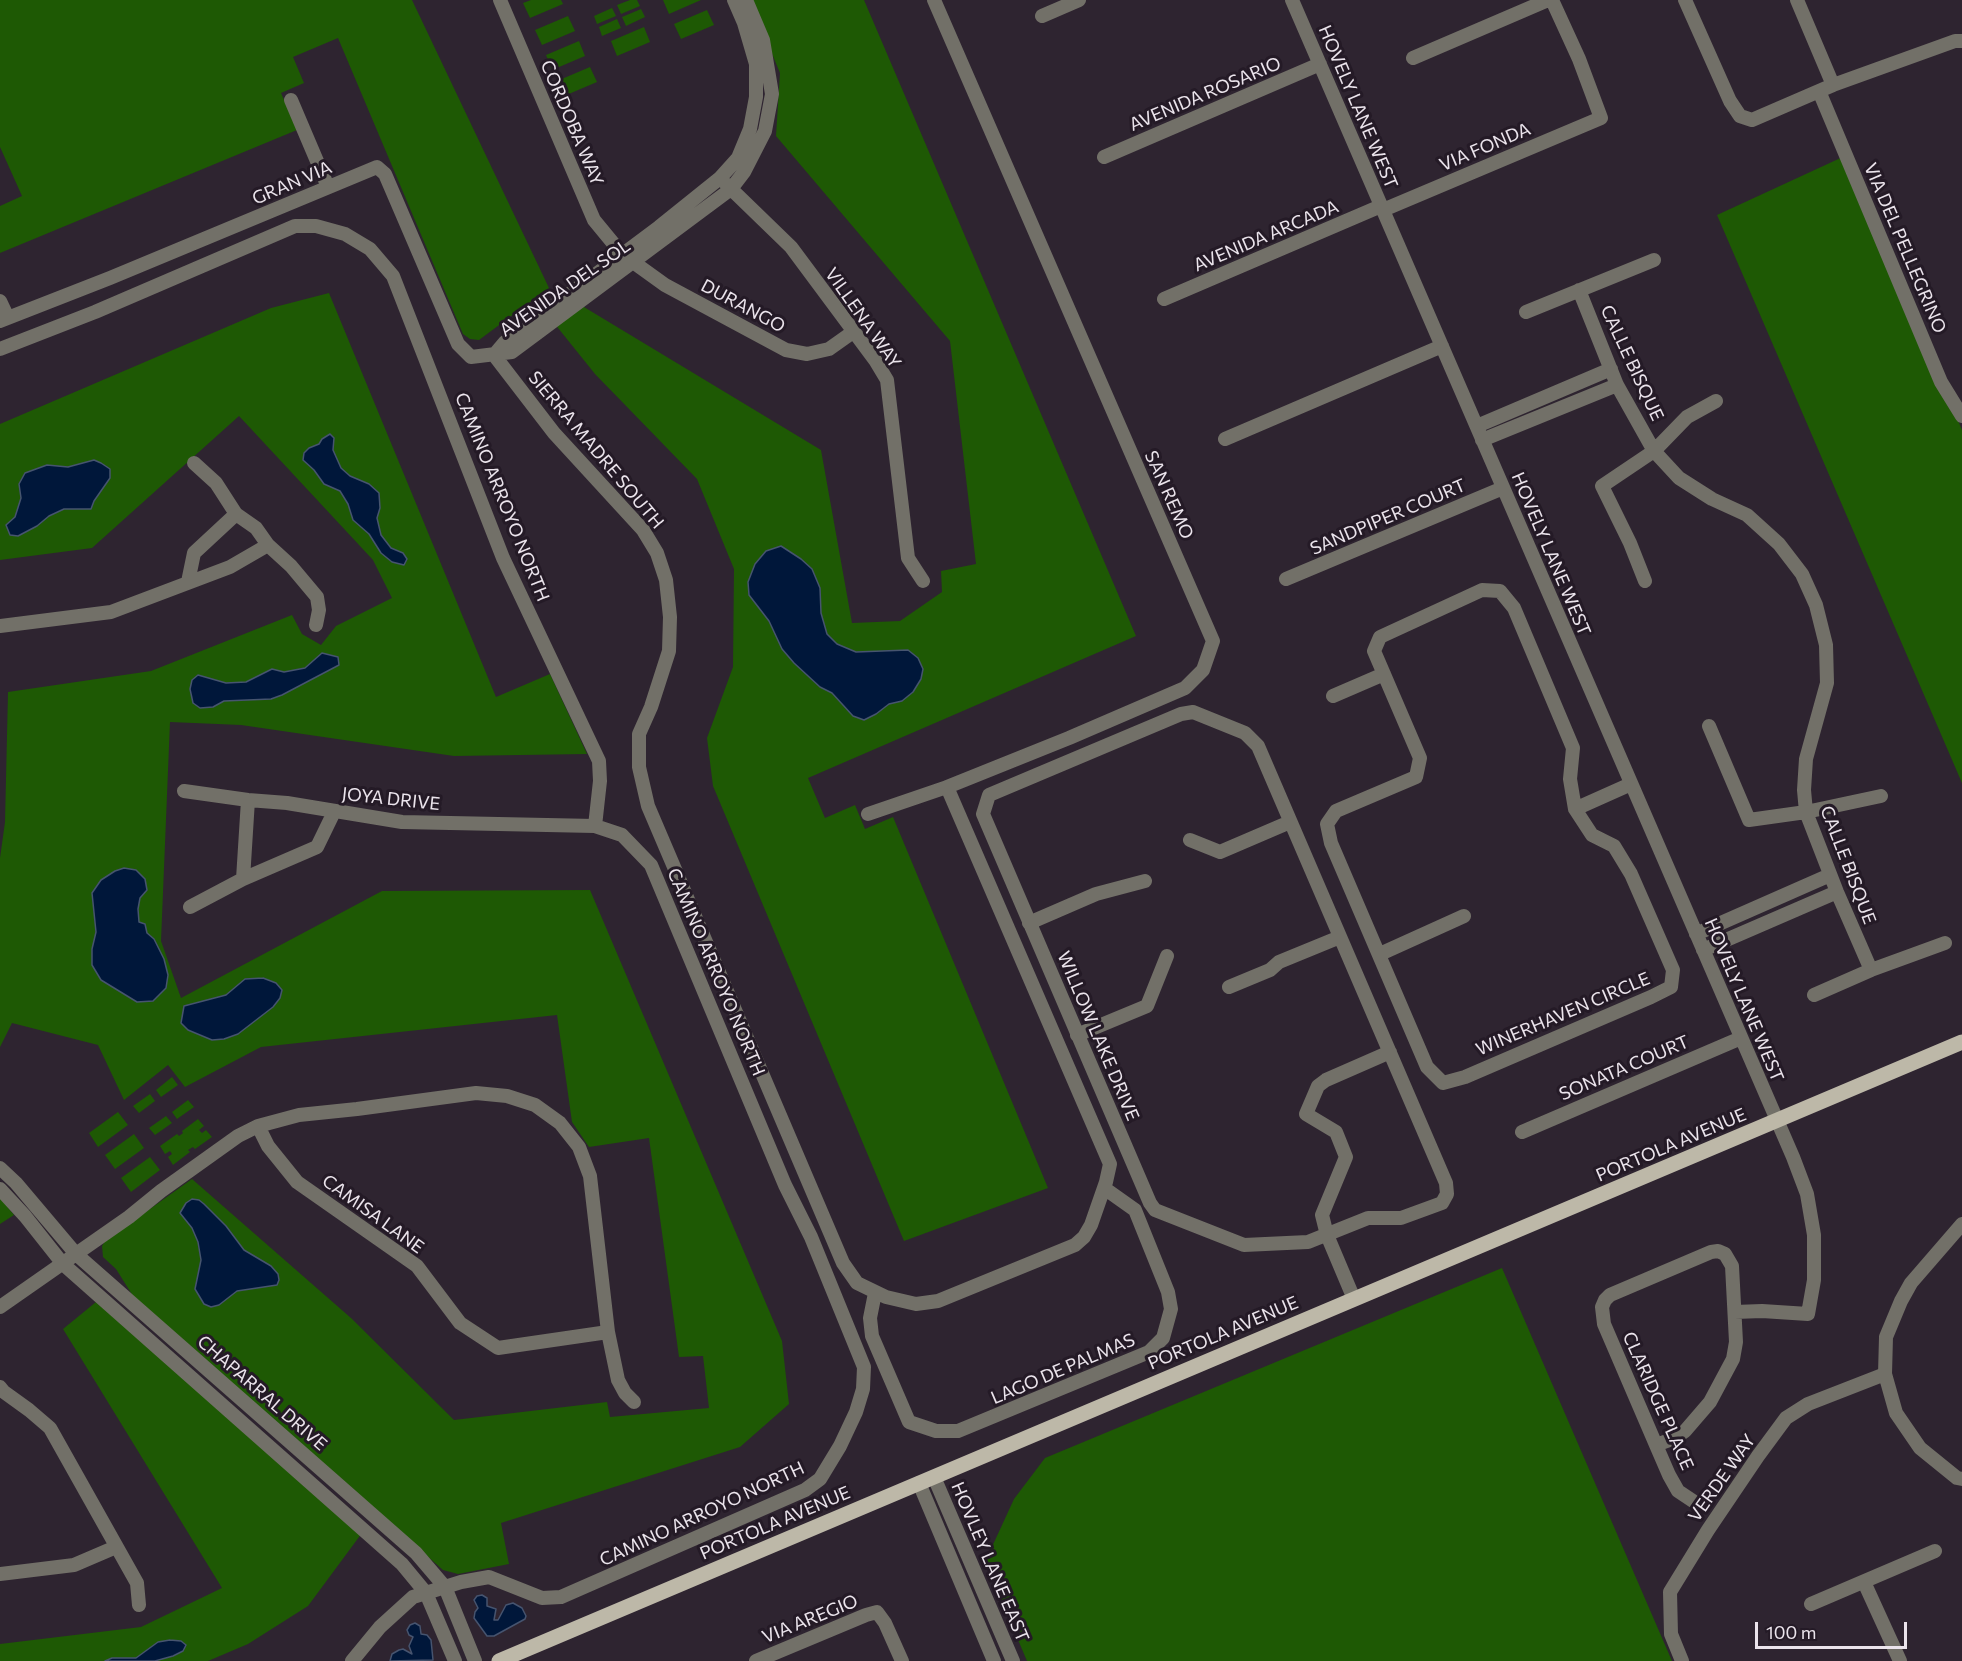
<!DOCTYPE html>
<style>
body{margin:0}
#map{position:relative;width:1962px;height:1661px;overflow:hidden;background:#2e2430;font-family:Commissioner,sans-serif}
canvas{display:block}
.scale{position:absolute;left:1755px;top:1622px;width:152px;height:27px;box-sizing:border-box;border:3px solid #ebe4ec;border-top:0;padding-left:8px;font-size:18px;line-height:21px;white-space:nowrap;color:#ebe4ec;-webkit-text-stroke:4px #241a26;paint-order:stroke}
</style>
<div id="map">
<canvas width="1962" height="1661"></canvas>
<div class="scale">100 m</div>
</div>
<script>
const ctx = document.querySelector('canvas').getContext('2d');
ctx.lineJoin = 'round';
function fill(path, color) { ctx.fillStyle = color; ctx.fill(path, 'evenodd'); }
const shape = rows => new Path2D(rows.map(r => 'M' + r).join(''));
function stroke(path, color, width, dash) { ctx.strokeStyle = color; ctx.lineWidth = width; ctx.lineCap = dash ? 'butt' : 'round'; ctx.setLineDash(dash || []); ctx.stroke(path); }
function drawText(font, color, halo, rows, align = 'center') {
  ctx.font = font + ' Commissioner,sans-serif'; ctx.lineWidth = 6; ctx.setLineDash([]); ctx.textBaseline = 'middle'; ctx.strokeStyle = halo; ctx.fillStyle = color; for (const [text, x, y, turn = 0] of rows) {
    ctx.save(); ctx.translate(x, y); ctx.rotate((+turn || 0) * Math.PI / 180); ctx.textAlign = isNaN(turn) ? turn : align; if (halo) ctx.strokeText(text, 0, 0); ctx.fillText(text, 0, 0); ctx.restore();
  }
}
fill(shape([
 [0,0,412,0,549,288,479,340,470,339,463,334,338,38,293,57,304,83,281,93,297,130,0,253,0,206,22,196,0,147],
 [531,0,561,0,563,4,530,18,523,3],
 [630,0,637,0,640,6,621,14,617,5],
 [663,0,701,0,669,14],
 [750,0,864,0,1136,636,808,778,825,818,855,805,865,829,893,817,1048,1188,904,1241,713,786,707,738,733,667,734,569,697,479,595,374,554,323,579,304,821,450,852,623,900,621,942,592,941,571,976,564,950,341,776,136,780,73],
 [612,8,616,16,597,24,594,16],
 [641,9,645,17,626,26,622,17],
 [707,10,714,25,681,39,674,24],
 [568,16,575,31,542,45,535,30],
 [617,19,621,28,602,36,599,27],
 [644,27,650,42,617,56,611,41],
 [579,41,585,56,552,70,546,55],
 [590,67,597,82,564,96,557,81],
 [1847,155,1962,430,1962,783,1717,215],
 [329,293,496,697,550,674,587,754,454,756,241,725,170,722,161,941,181,998,382,891,590,890,782,1341,789,1404,740,1447,501,1523,509,1564,458,1574,443,1570,133,1296,116,1269,103,1257,102,1246,105,1241,192,1179,351,1318,454,1420,607,1402,610,1417,709,1408,703,1356,679,1357,649,1138,589,1147,572,1122,557,1015,261,1047,185,1087,168,1065,124,1100,98,1045,12,1023,0,1047,0,858,5,822,8,692,151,671,292,615,302,634,321,645,336,626,392,598,373,560,239,416,92,548,0,560,0,424,271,308],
 [172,1077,178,1085,161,1097,156,1090],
 [150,1094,155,1101,139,1113,133,1106],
 [188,1100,194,1107,177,1119,172,1112],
 [118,1112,128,1125,98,1147,89,1133],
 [166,1116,172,1123,155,1135,149,1128],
 [198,1119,204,1126,199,1130,202,1133,206,1130,212,1137,195,1149,193,1147,188,1150,190,1152,173,1165,168,1157,172,1154,170,1151,165,1154,160,1146,177,1134,179,1136,183,1133,182,1131],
 [134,1134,144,1148,115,1169,105,1155],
 [150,1157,160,1170,131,1192,121,1178],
 [0,1198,14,1215,0,1224],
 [1502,1268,1672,1661,1027,1661,985,1562,1014,1499,1045,1458],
 [96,1302,362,1533,308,1606,248,1644,208,1661,0,1661,0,1644,141,1627,222,1588,63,1329]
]), '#1e5904');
const water = shape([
 [330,434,334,438,333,450,341,468,350,476,369,484,379,493,380,508,377,518,381,535,391,548,403,553,407,559,404,565,392,562,381,553,369,534,353,520,348,504,340,491,324,484,314,470,303,460,304,453,309,448,319,444,322,439,330,434],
 [94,460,101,463,110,469,110,478,94,501,91,509,64,509,49,516,37,526,18,536,10,535,6,525,15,517,21,498,19,484,25,473,47,465,68,467,94,460],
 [781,546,801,559,812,569,820,588,821,613,827,634,837,644,856,652,908,650,918,658,923,669,921,679,913,692,902,701,889,704,876,714,864,720,853,716,832,693,820,687,794,663,782,649,769,621,749,595,748,582,755,564,766,551,781,546],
 [322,653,338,657,339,665,282,695,271,699,224,701,213,707,200,708,193,703,190,689,192,680,198,675,226,683,246,682,272,669,284,672,305,668,322,653],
 [124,868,136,870,145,879,147,890,140,898,138,909,139,922,145,924,147,933,154,939,164,959,168,975,166,988,153,1001,137,1002,101,980,92,965,92,949,96,932,92,893,101,880,115,871,124,868],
 [263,978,276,983,282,990,280,998,273,1007,238,1034,224,1039,212,1040,188,1030,181,1023,184,1006,226,995,245,979,263,978],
 [192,1199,199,1200,204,1204,226,1226,244,1250,271,1266,278,1274,279,1280,277,1285,237,1291,219,1305,211,1307,204,1304,195,1289,201,1260,198,1242,192,1228,180,1213,186,1203,192,1199],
 [482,1595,487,1598,487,1606,496,1609,494,1620,498,1620,506,1605,513,1603,522,1608,526,1616,525,1619,494,1636,487,1636,474,1618,475,1612,478,1608,474,1600,477,1596,482,1595],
 [415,1623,420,1626,421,1634,427,1635,431,1640,433,1660,390,1661,392,1654,399,1650,403,1649,412,1654,409,1646,413,1637,409,1635,407,1630,410,1625,415,1623],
 [170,1640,181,1641,186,1645,183,1651,173,1656,155,1661,105,1661,112,1658,136,1658,158,1642,170,1640]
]);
fill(water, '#00173a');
stroke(water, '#46546f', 1.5);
stroke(shape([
 [500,0,594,220,622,254,665,285,786,350,807,354,829,349,853,332],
 [1292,0,1793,1157,1807,1194,1814,1235,1814,1280,1808,1314,1762,1311,1735,1312],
 [1685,0,1730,101,1740,116,1752,120,1833,85],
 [1797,0,1833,85,1955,41,1962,41],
 [1042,16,1079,0],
 [1413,58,1548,0],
 [1819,91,1941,382,1962,416],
 [291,100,328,187],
 [1104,157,1320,64],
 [726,184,791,247,875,360,887,380,908,558,923,581],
 [1383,210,1601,118,1579,59,1552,0],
 [1579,290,1617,385,1654,451,1679,478,1712,499,1747,515,1779,544,1802,574,1816,605,1826,645,1827,683,1806,759,1804,790,1806,812,1837,892,1871,970],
 [1164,299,1381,206],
 [0,301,8,318],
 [1526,312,1654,260],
 [0,321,110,278,377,167,385,174,458,344,471,357,512,352,731,189,744,172,765,131,772,94,763,40,746,0],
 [0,349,95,312,295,226,316,226,345,234,370,249,393,276,503,558,599,761,600,781,595,826,622,835,651,865,785,1185,811,1237,864,1367,863,1389,856,1412,840,1446,820,1479,805,1490,561,1597,542,1598,489,1577,461,1582,413,1597,380,1627,352,1661],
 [494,355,554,433,643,530,657,553,666,580,670,617,669,651,651,707,639,734,639,767,648,806,843,1263,857,1283,886,1297,916,1304,938,1301,1075,1245,1084,1237,1091,1225,1106,1182,1110,1164,947,787],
 [494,355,505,342,659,227,720,178,738,158,750,129,756,97,756,64,744,23,734,0],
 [1477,426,1611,369],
 [1225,439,1442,346],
 [1482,440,1617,385],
 [194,463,216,483,236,514,256,528,268,545,291,566,317,597,319,610,316,625],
 [1286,579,1503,488],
 [1645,581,1630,543,1602,486,1654,451,1687,417,1716,401],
 [188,582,194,553,236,514],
 [1482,590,1500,591,1514,608,1573,748,1570,779,1575,809,1592,835,1614,846,1631,874,1673,970,1671,987,1651,997,1465,1077,1443,1083,1427,1067,1331,843,1327,824,1336,811,1416,777,1420,758,1374,651,1380,637,1482,590],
 [0,626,111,612,230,567,268,545],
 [1333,696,1384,674],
 [1193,712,1245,733,1258,746,1446,1183,1447,1194,1442,1203,1401,1218,1368,1218,1308,1242,1244,1245,1155,1210,1150,1203,983,814,989,795,1181,714,1193,712],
 [1709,726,1749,820,1806,812,1881,796],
 [184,791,248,800,287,803,402,822,595,826],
 [1575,809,1631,784],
 [868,814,947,787,1069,738,1185,688,1203,670,1213,641,934,0],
 [1190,840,1220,852,1290,822],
 [243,879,248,800],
 [190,907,243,879,317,847,334,812],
 [1029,923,1096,894,1145,881],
 [1696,934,1830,875],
 [1703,950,1837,892],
 [1380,954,1464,916],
 [1229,987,1270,970,1279,962,1340,937],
 [1814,995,1871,970,1945,943],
 [1077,1035,1147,1006,1167,956],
 [258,1126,268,1146,297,1182,417,1266,460,1323,498,1348,608,1332],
 [1522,1132,1741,1038],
 [0,1168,16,1183,76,1254,416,1553,445,1587,475,1661],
 [0,1189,25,1216,63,1264,402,1564,426,1593,455,1661],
 [1962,1224,1911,1283,1901,1301,1886,1337,1885,1374,1896,1413,1920,1448,1957,1478,1962,1479],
 [875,1293,870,1318,872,1336,909,1422,936,1431,958,1431,1149,1352,1163,1338,1171,1309,1168,1292,1135,1210,1104,1188],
 [1354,1299,1327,1235,1322,1215,1346,1157,1336,1132,1306,1114,1318,1086,1326,1080,1390,1052],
 [0,1307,129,1217,161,1191,238,1136,258,1126,299,1115,357,1109,476,1093,507,1096,535,1105,560,1123,579,1147,590,1176,608,1332,618,1380,625,1393,634,1402],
 [0,1387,4,1392,29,1410,50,1428,137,1583,139,1605],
 [1656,1445,1675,1438,1685,1431,1710,1402,1733,1359,1736,1342,1732,1266,1725,1254,1718,1251,1711,1252,1610,1295,1605,1300,1602,1307,1604,1324,1656,1445,1669,1475,1678,1491,1693,1501],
 [934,1477,1013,1661],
 [919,1483,994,1661],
 [0,1574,74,1565,116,1547],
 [1864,1582,1900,1661],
 [1811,1604,1935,1551],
 [756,1661,866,1615,877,1612,885,1623,902,1661],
 [1682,1661,1671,1634,1670,1592,1708,1530,1758,1456,1786,1418,1808,1404,1885,1374]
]), '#727068', 14);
stroke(shape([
 [499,1661,1962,1042]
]), '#bdb8a8', 15);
drawText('18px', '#ebe4ec', '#241a26', [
 ["AVENIDA ROSARIO",1205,94,-23],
 ["HOVELY LANE WEST",1358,107,67],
 ["CORDOBA WAY",572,123,67],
 ["VIA FONDA",1485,147,-23],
 ["GRAN VIA",292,183,-23],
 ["AVENIDA ARCADA",1266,236,-23],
 ["VIA DEL PELLEGRINO",1905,248,67],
 ["AVENIDA DEL SOL",565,288,-35],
 ["DURANGO",743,306,28],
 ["VILLENA WAY",863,318,55],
 ["CALLE BISQUE",1632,363,65],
 ["SIERRA MADRE SOUTH",596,450,50],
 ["SAN REMO",1169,495,66],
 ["CAMINO ARROYO NORTH",502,497,68],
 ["SANDPIPER COURT",1388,517,-23],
 ["HOVELY LANE WEST",1551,554,67],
 ["JOYA DRIVE",391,799,6],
 ["CALLE BISQUE",1848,865,69],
 ["CAMINO ARROYO NORTH",716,972,67],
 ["HOVELY LANE WEST",1744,1000,67],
 ["WINERHAVEN CIRCLE",1563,1014,-23],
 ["WILLOW LAKE DRIVE",1098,1036,67],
 ["SONATA COURT",1624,1068,-23],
 ["PORTOLA AVENUE",1671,1145,-23],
 ["CAMISA LANE",373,1214,36],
 ["PORTOLA AVENUE",1223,1333,-23],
 ["LAGO DE PALMAS",1063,1369,-23],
 ["CHAPARRAL DRIVE",262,1393,41],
 ["CLARIDGE PLACE",1658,1401,66],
 ["VERDE WAY",1722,1478,-55],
 ["CAMINO ARROYO NORTH",702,1514,-25],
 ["PORTOLA AVENUE",775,1523,-23],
 ["HOVLEY LANE EAST",990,1562,67],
 ["VIA AREGIO",810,1619,-22]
]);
</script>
